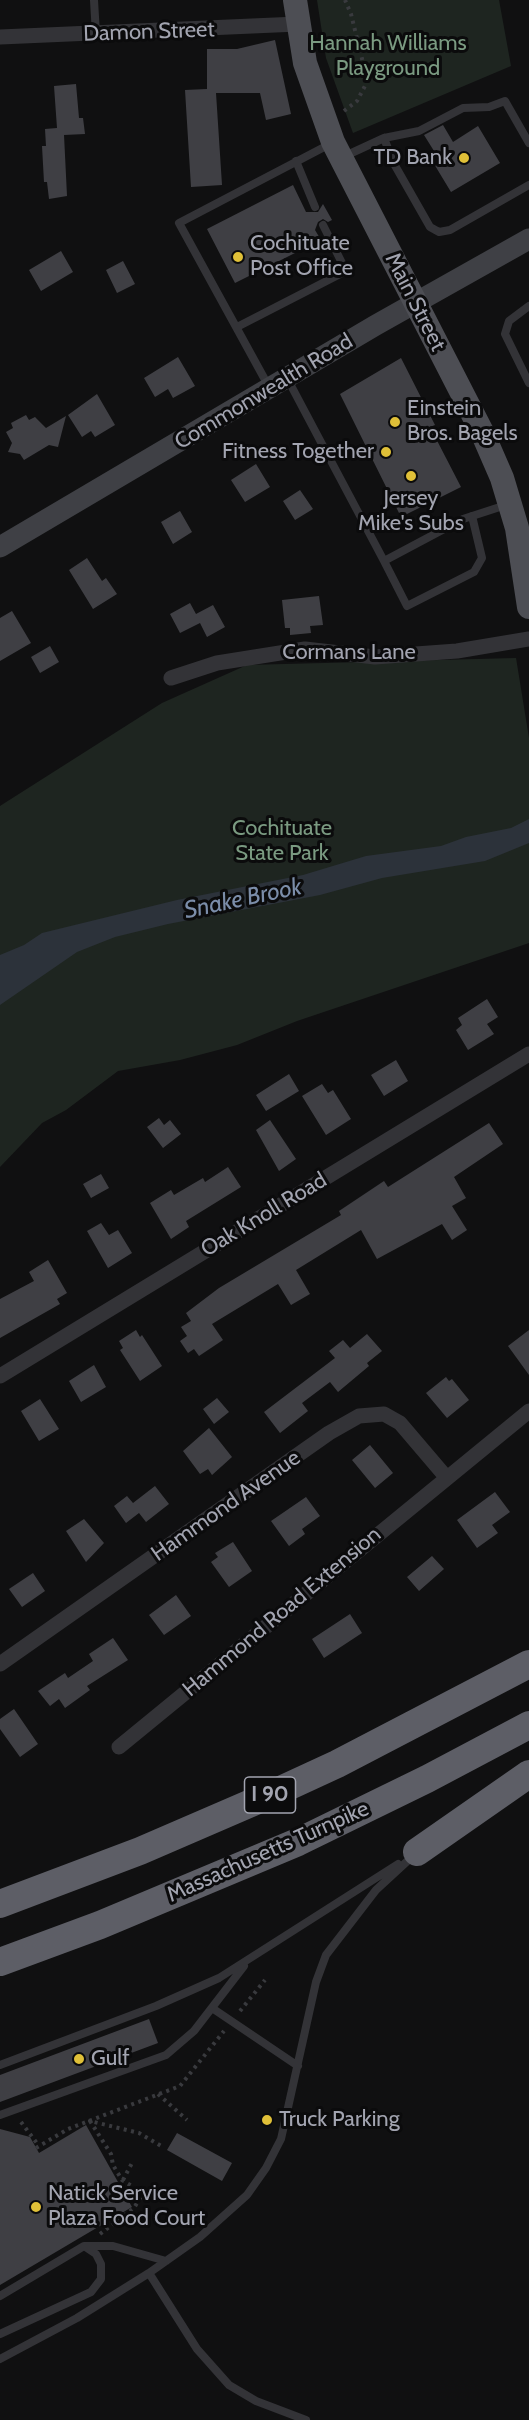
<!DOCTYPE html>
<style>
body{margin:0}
canvas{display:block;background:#101011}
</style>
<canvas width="529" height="2420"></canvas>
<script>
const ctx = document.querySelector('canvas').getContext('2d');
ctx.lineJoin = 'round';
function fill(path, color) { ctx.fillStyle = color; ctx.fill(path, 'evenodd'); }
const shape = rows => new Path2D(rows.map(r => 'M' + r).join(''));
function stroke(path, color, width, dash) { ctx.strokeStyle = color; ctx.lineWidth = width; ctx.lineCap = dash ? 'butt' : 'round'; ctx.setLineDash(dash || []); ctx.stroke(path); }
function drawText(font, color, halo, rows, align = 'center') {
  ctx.font = font + ' Cabin,sans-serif'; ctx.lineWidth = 6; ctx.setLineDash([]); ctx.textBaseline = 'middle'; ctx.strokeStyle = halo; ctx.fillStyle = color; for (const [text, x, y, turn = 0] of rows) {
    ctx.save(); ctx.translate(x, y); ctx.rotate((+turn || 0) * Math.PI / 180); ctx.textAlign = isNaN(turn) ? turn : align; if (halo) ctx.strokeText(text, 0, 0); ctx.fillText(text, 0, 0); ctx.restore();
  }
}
fill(shape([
 [317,0,499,0,511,66,353,133,326,58],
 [516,658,529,738,529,943,297,1021,237,1045,180,1060,118,1071,66,1110,42,1123,0,1167,0,806,162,703,247,665]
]), '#1e2520');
fill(shape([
 [529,819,529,843,485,861,382,878,320,895,168,924,115,937,77,952,0,1005,0,955,24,945,42,933,177,900,303,875,366,856,441,846,466,837,511,828]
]), '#2c323a');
fill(shape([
 [275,40,291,114,266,120,260,93,216,93,222,185,191,187,185,90,207,89,207,49,237,49],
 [76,84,79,118,83,118,85,134,64,135,67,196,49,199,47,182,44,182,42,146,46,146,45,129,57,128,54,86],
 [443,125,453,142,478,126,500,163,451,192,428,154,434,151,424,135],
 [293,185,306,212,318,212,323,204,332,220,328,222,323,219,318,222,315,230,321,240,235,283,207,229],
 [61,251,73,272,41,291,29,270],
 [123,261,135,284,117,293,106,270],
 [178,357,195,386,173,398,168,389,155,397,144,378],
 [401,358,435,425,430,427,461,487,401,517,340,394],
 [97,394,115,425,95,437,91,431,82,437,68,415],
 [26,415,29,420,35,417,46,428,66,416,58,447,49,445,24,460,20,454,8,452,12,443,6,432,13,428,11,423],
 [256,464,270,487,245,502,231,480],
 [300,490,313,509,295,520,283,501],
 [180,511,192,532,173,544,161,522],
 [87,558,102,581,106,578,117,594,93,609,69,570],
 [319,596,323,625,310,626,311,633,290,635,290,628,285,628,282,600],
 [190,603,196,614,213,605,225,627,207,637,200,623,180,633,170,614],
 [12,611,31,643,0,661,0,618],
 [50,646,59,662,40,673,31,657],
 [487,999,498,1017,487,1024,494,1034,468,1050,456,1030,462,1025,458,1018],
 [396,1060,408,1081,384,1096,371,1075],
 [289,1074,299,1091,266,1111,256,1095],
 [322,1084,328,1093,333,1090,351,1119,326,1135,302,1096],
 [159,1118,164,1125,170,1120,181,1134,163,1148,147,1127],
 [270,1120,296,1159,279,1171,256,1130],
 [489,1123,503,1144,454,1177,466,1198,452,1206,467,1230,452,1240,442,1224,377,1259,361,1230,296,1270,310,1294,291,1305,278,1284,212,1324,223,1340,199,1356,194,1349,188,1353,180,1341,187,1336,181,1327,191,1321,186,1313,219,1288,341,1215,339,1211,384,1181,388,1187],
 [228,1167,241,1187,186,1221,189,1227,171,1239,150,1203,171,1190,174,1195,203,1178,205,1182],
 [101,1174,109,1188,91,1198,83,1184],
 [101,1223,109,1235,118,1230,132,1253,108,1268,87,1231],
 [48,1260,67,1293,57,1299,60,1304,0,1338,0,1299,34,1281,29,1272],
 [136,1330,140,1337,142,1335,162,1366,140,1381,120,1350,123,1348,119,1341],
 [529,1330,529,1375,508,1346],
 [367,1334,382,1351,367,1363,369,1366,338,1392,330,1382,302,1403,308,1411,280,1433,264,1412,335,1358,329,1351,343,1340,350,1348],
 [94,1365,106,1387,81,1402,69,1381],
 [446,1377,449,1381,452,1379,469,1400,447,1418,426,1393],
 [217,1398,229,1412,214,1424,203,1409],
 [40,1399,59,1429,39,1441,21,1411],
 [209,1428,232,1457,212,1475,208,1469,200,1474,183,1451],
 [370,1445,393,1473,375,1488,352,1460],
 [155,1486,169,1504,146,1522,139,1513,126,1523,114,1506,127,1496,133,1503],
 [495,1492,510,1512,492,1525,498,1533,477,1548,457,1520],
 [306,1497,320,1516,302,1529,305,1534,289,1546,271,1521],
 [84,1519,104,1543,86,1562,66,1531],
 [233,1542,252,1571,229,1587,211,1562,218,1557,215,1553],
 [432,1556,444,1569,419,1591,407,1577],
 [33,1573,45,1591,22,1607,9,1589],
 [176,1595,191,1616,164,1635,149,1615],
 [350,1614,362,1633,324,1658,312,1639],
 [113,1638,128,1660,87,1686,90,1690,65,1708,59,1699,50,1706,38,1691,65,1673,68,1678,93,1661,89,1654],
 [14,1709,38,1744,20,1757,0,1729,0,1719],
 [149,2019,158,2043,0,2102,0,2075],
 [86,2125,132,2207,0,2285,0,2129,30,2137,39,2153],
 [177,2133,232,2163,222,2181,167,2150]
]), '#3f3f44');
stroke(shape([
 [344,111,357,101,366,84,366,75,351,14,345,0],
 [240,2011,265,1980],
 [158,2094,187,2120],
 [21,2122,39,2146],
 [36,2148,68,2129,180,2086,224,2031],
 [123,2180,133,2161],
 [100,2234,134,2208,143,2193,122,2180,113,2165,111,2154,90,2121,139,2133,163,2147]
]), '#393a3e', 4, [3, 4.5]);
stroke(shape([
 [94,0,96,34],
 [384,138,419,131,463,108,489,107,505,101,529,143],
 [345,156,384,138,393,162,430,227,439,232,450,230,529,185],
 [296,161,315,207],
 [529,306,509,321,505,334,529,383],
 [237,327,346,271,323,225],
 [287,378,384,561,463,519,506,505],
 [269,387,179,223,332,143],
 [384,561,407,606,474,572,482,558,472,516],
 [212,2008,298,2066],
 [0,2065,156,2006,219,1978,398,1864],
 [0,2115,166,2055,194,2031,244,1966],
 [85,2246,113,2246,166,2261],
 [149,2273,197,2349,229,2385,256,2401,306,2420],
 [0,2296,84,2246,96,2254,101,2264,101,2279,91,2292,0,2334],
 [0,2359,77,2318,149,2273,200,2237,247,2195,266,2168,281,2139,316,1982,326,1955,376,1890,414,1855]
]), '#333337', 8);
stroke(shape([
 [0,37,298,24],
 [171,678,217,663,305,649,375,657,457,651,529,639],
 [0,1376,529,1054],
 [0,1664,329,1433,359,1416,384,1414,400,1423,446,1477],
 [119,1747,529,1411]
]), '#333337', 15);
stroke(shape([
 [0,547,376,325,529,239]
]), '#3f4045', 21);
stroke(shape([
 [295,0,305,63,333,142,482,432,502,478,517,528,529,607]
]), '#4d4e54', 24);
stroke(shape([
 [417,1852,529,1774],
 [0,1904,140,1851,272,1794,337,1764,529,1664],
 [0,1962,100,1925,298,1842,427,1779,529,1725]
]), '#5d5e66', 28);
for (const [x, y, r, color] of [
 [464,158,6,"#e0c038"],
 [238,257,6,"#e0c038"],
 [395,422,6,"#e0c038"],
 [386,452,6,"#e0c038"],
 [411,476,6,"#e0c038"],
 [79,2059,6,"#e0c038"],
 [267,2120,6,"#e0c038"],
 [36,2207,6,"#e0c038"]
]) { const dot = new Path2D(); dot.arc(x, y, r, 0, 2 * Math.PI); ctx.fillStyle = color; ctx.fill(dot); stroke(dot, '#0b0b0c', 2); }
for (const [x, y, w] of [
 [270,1795,51]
]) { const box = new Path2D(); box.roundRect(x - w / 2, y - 18, w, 36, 4.5); ctx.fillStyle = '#0b0b0c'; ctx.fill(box); stroke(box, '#a2a4b0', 1.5); }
drawText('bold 21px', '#a2a4b0', null, [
 ["I 90",270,1795]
]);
drawText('22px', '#a2a4b0', '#0b0b0c', [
 ["Damon Street",149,32,-2],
 ["Main Street",415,302,63],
 ["Commonwealth Road",264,392,-31],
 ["Cormans Lane",349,653],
 ["Oak Knoll Road",264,1215,-31],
 ["Hammond Avenue",226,1506,-35],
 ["Hammond Road Extension",282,1612,-40],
 ["Massachusetts Turnpike",268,1852,-24]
]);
drawText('22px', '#7a9a81', '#0b0b0c', [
 ["Hannah Williams",388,44],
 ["Playground",388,69],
 ["Cochituate",282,829],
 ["State Park",282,854]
]);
drawText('22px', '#a2a4b0', '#0b0b0c', [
 ["TD Bank",452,158,"right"],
 ["Cochituate",250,244],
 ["Post Office",250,269],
 ["Einstein",407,409],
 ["Bros. Bagels",407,434],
 ["Fitness Together",374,452,"right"],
 ["Jersey",411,499,"center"],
 ["Mike's Subs",411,524,"center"],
 ["Gulf",91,2059],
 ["Truck Parking",279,2120],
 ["Natick Service",48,2194],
 ["Plaza Food Court",48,2219]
], 'left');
drawText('italic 24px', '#7b8da9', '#0b0b0c', [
 ["Snake Brook",243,899,-12]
]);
</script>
